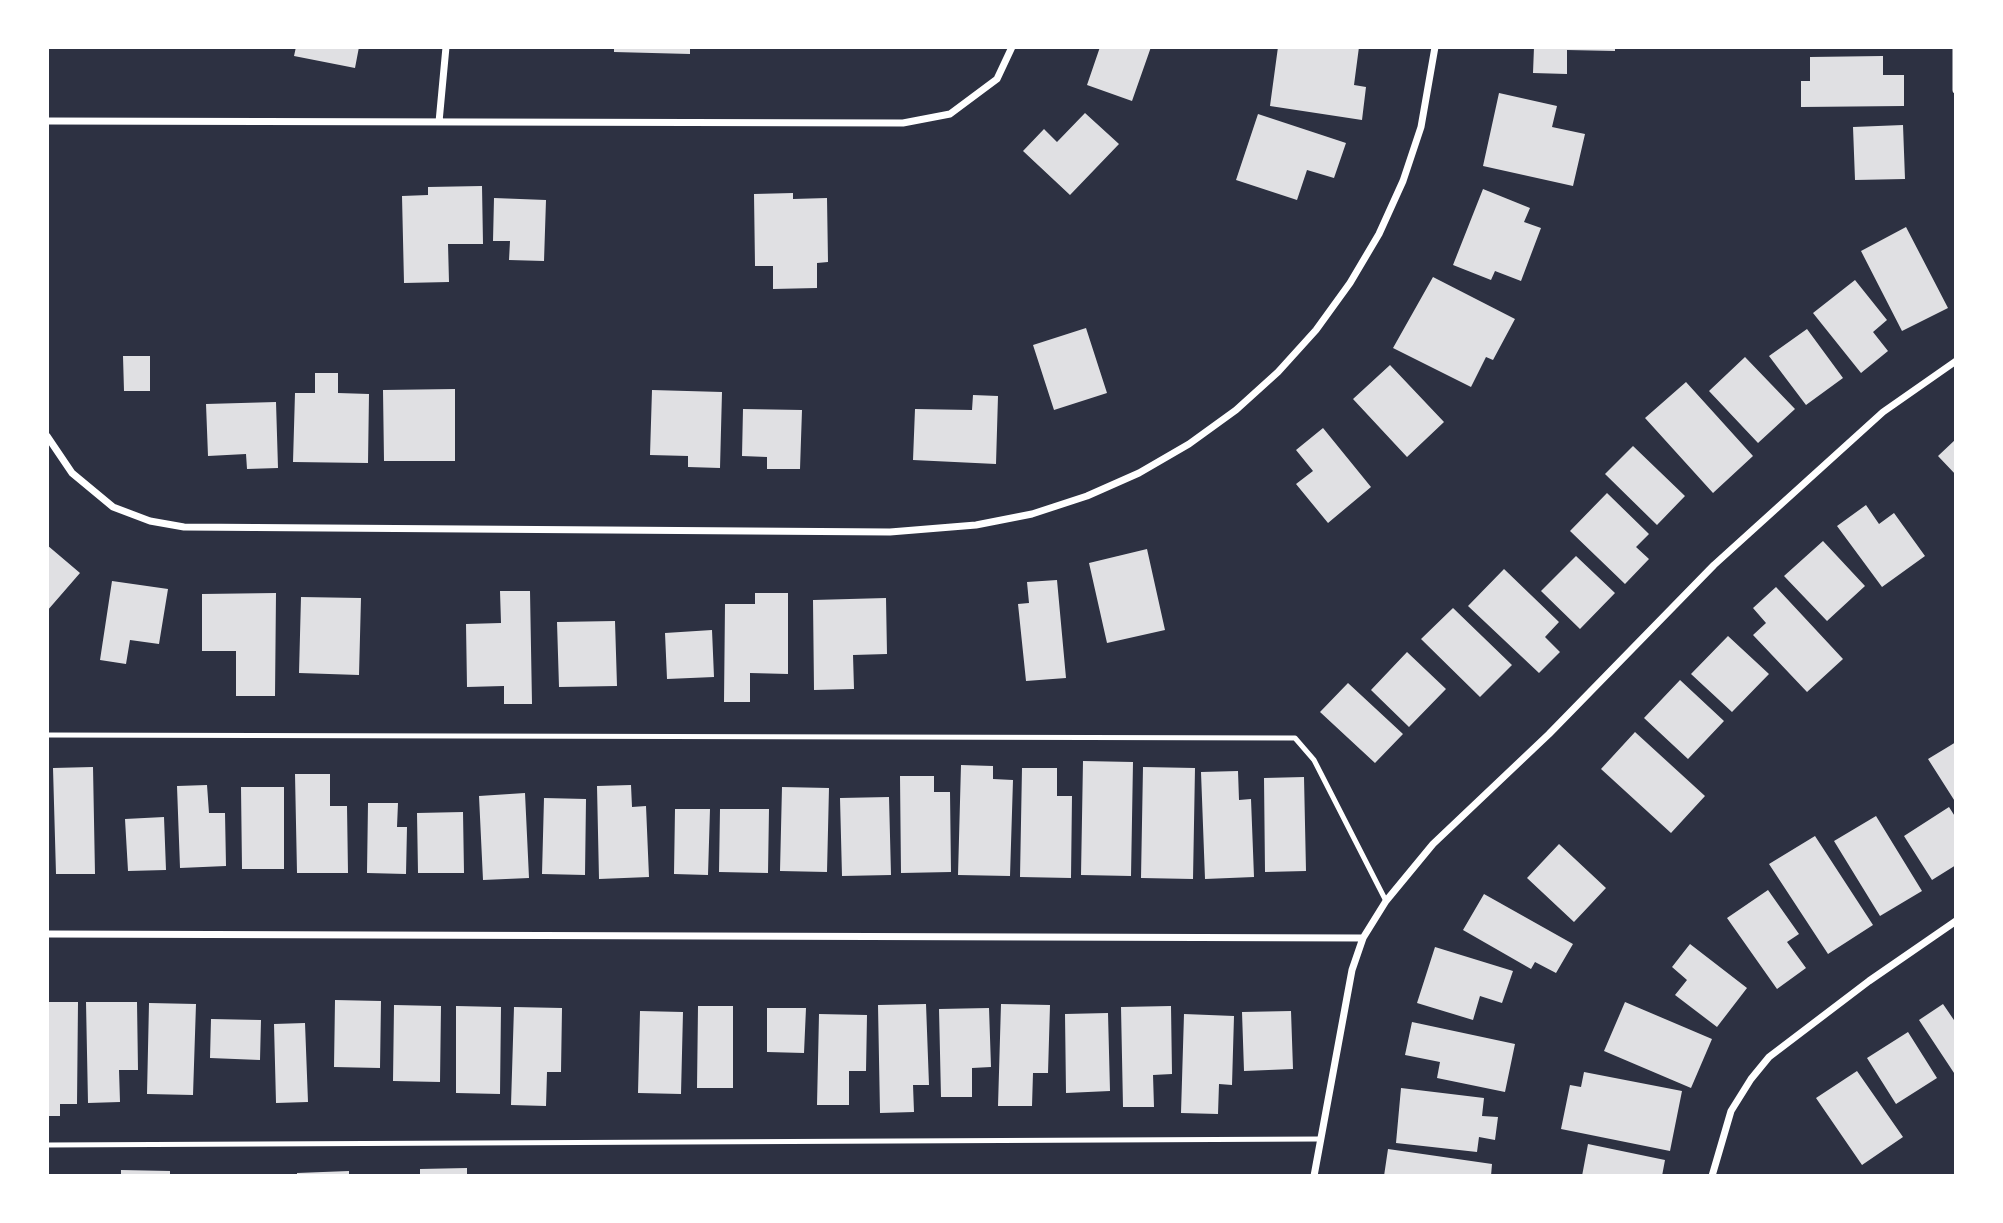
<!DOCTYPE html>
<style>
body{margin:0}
#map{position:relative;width:2003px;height:1223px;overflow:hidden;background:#2d3142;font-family:Mulish,sans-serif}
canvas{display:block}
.frame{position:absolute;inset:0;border:49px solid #fff;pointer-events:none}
</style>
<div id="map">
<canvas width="2003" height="1223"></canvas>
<div class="frame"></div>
</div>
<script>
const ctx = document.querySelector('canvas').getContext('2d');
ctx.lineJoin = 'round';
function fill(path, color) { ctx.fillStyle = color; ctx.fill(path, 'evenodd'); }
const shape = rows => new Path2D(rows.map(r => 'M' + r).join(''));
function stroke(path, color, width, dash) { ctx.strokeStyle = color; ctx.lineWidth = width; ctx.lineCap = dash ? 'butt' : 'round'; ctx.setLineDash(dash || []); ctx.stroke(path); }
fill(shape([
 [296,47,359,47,355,68,294,56],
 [614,47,690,47,690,54,614,52],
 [1100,47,1151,47,1132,101,1087,85],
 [1278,47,1359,47,1354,85,1366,87,1362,120,1270,106],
 [1534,47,1615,47,1615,51,1567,50,1567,74,1533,73],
 [1883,56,1883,75,1904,75,1904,106,1801,107,1801,81,1810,81,1810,57],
 [1499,93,1557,106,1552,127,1585,134,1573,186,1483,166],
 [1085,113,1119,144,1070,195,1023,151,1044,129,1057,142],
 [1258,114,1346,143,1334,178,1307,170,1297,200,1236,180],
 [1903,125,1905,179,1855,180,1853,127],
 [482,186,483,244,448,244,449,282,404,283,402,196,428,195,428,187],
 [1483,189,1530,208,1524,222,1541,228,1521,281,1495,271,1491,280,1453,265],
 [793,193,793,199,827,198,828,262,817,263,817,288,773,289,773,266,755,266,754,194],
 [494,198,546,200,544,261,509,260,510,241,493,241],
 [1906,227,1948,308,1902,331,1861,251],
 [1433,277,1515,319,1493,360,1486,357,1471,387,1393,348],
 [1855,280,1887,320,1873,332,1888,351,1861,373,1813,313],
 [1086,328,1107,393,1054,410,1033,345],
 [1807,329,1843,378,1806,405,1769,356],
 [123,356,150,356,150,391,124,391],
 [1745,357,1795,409,1758,443,1709,391],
 [1390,365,1444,422,1407,457,1353,399],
 [315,373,338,373,338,393,369,394,368,463,293,462,295,393,315,393],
 [1686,382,1753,456,1713,493,1645,418],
 [455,389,455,461,384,461,383,390],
 [652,390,722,392,720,468,688,467,688,456,650,455],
 [973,395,998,396,996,464,913,460,915,409,972,410],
 [276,402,278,468,247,469,246,454,208,456,206,404],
 [743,409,802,410,800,469,767,469,767,457,742,456],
 [1323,428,1371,487,1328,523,1296,484,1313,471,1296,450],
 [1956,439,1956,475,1938,456],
 [1633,446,1685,496,1657,525,1605,474],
 [1607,493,1649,534,1636,547,1649,559,1625,584,1570,531],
 [1866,505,1879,524,1894,513,1925,556,1882,587,1837,526],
 [1823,541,1865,586,1827,621,1784,576],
 [47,545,80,573,47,611],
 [1147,549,1165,630,1107,643,1089,563],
 [1576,556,1615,593,1580,629,1541,591],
 [1504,569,1559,622,1545,637,1560,652,1539,673,1468,606],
 [1057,580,1066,678,1026,681,1018,604,1029,603,1027,582],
 [112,581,168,589,159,644,130,640,126,664,100,660],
 [1776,587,1843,659,1807,692,1753,635,1766,623,1753,608],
 [500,591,530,591,532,704,504,704,504,686,467,687,466,624,501,623],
 [276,593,275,696,236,696,236,651,202,651,202,594],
 [755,593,788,593,788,674,750,673,750,702,724,702,725,604,755,604],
 [301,597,361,598,359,675,299,673],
 [886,598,887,654,853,655,854,689,814,690,813,600],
 [1453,608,1512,665,1480,697,1421,639],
 [615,621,617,686,559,687,557,622],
 [712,630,714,677,667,679,665,633],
 [1728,636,1769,674,1732,712,1691,674],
 [1407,652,1446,689,1409,727,1371,690],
 [1680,680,1724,721,1688,759,1644,718],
 [1348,683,1403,734,1375,763,1320,712],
 [1635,732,1705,796,1671,833,1601,769],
 [1956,742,1956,803,1928,759],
 [1083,761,1133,762,1131,876,1081,875],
 [961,765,993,766,993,779,1013,780,1010,876,958,875],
 [93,767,95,874,56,874,53,768],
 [1143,767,1195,768,1193,879,1141,878],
 [1022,768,1057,768,1057,796,1072,796,1071,878,1020,877],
 [1238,771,1239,800,1251,799,1254,877,1205,879,1201,772],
 [295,774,330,774,330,806,347,806,348,873,297,873],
 [900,776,934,776,934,792,950,792,951,872,901,873],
 [1304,777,1306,871,1265,872,1264,778],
 [207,785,209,813,225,813,226,866,180,868,177,786],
 [631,785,632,807,646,806,649,877,599,879,597,786],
 [241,787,284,787,284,869,242,869],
 [782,787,829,788,827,872,780,871],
 [525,793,529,878,483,880,479,796],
 [889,797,891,875,842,876,840,798],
 [544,798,586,799,585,875,542,874],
 [368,803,398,803,397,827,407,827,406,874,367,873],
 [1949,807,1956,818,1956,865,1932,880,1904,836],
 [675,809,710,809,708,875,674,874],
 [720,809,769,809,768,873,719,872],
 [463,812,464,873,418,873,417,813],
 [1876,816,1922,891,1880,916,1834,841],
 [164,817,166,870,128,871,125,819],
 [1815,836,1873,925,1828,954,1769,864],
 [1559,844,1606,888,1574,922,1527,878],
 [1768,890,1799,934,1787,942,1806,968,1777,989,1727,918],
 [1484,894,1573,944,1556,973,1535,962,1531,969,1463,930],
 [1690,944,1747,988,1717,1027,1675,995,1687,980,1672,967],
 [1435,947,1513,971,1502,1003,1480,996,1473,1020,1417,1003],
 [335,1000,381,1001,380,1068,334,1067],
 [47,1002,78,1002,77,1104,60,1104,60,1116,47,1116],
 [86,1002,137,1002,138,1070,119,1070,120,1102,88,1103],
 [1625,1002,1712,1039,1691,1088,1604,1051],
 [149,1003,196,1004,193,1095,147,1094],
 [926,1004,929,1085,913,1085,914,1112,880,1113,878,1005],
 [1001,1004,1050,1005,1048,1073,1033,1073,1032,1106,998,1106],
 [1943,1004,1956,1023,1956,1076,1919,1020],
 [394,1005,441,1006,440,1082,393,1081],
 [456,1006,501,1007,500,1094,456,1093],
 [698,1006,733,1006,733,1088,697,1088],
 [1171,1006,1172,1074,1153,1075,1154,1107,1123,1107,1121,1007],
 [514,1007,562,1008,561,1072,547,1072,546,1106,511,1105],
 [767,1008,806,1008,804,1053,767,1052],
 [989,1008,991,1067,972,1068,972,1097,941,1097,939,1009],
 [640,1011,683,1012,681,1094,638,1093],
 [1291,1011,1293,1069,1244,1071,1242,1012],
 [1108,1013,1110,1091,1066,1093,1065,1014],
 [819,1014,867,1015,866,1071,849,1071,849,1105,817,1105],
 [1184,1014,1234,1016,1232,1085,1219,1084,1218,1114,1181,1113],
 [211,1019,261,1020,260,1060,210,1058],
 [1412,1022,1515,1044,1505,1092,1437,1078,1440,1062,1405,1055],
 [305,1023,308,1102,276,1103,274,1024],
 [1908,1032,1937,1078,1896,1104,1867,1058],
 [1857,1071,1903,1137,1862,1165,1816,1098],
 [1584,1072,1682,1091,1670,1151,1561,1129,1570,1085,1581,1087],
 [1401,1088,1484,1098,1482,1116,1498,1117,1495,1140,1479,1137,1477,1152,1396,1143],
 [1588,1144,1665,1160,1662,1176,1582,1176],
 [1388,1149,1492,1164,1491,1176,1384,1176],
 [467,1168,467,1176,420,1176,420,1169],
 [121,1170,170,1171,170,1176,121,1176],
 [349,1171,349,1176,297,1176,297,1173]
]), '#e0e0e3');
stroke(shape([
 [47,735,1295,738,1314,760,1386,901],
 [47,1145,1320,1139]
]), '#fff', 5);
stroke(shape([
 [1956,47,1956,90],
 [47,121,903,123,950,114,997,79,1012,47],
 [439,122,446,47],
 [47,436,72,473,113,507,150,521,184,527,890,532,976,525,1032,514,1087,496,1139,473,1189,444,1236,410,1278,372,1316,330,1350,283,1379,234,1403,181,1421,127,1435,47],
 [47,934,1363,938],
 [1314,1176,1352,970,1363,938,1386,901,1433,844,1549,734,1714,565,1883,412,1956,361],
 [1712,1176,1731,1111,1751,1079,1769,1057,1869,981,1956,921]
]), '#fff', 7);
</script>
